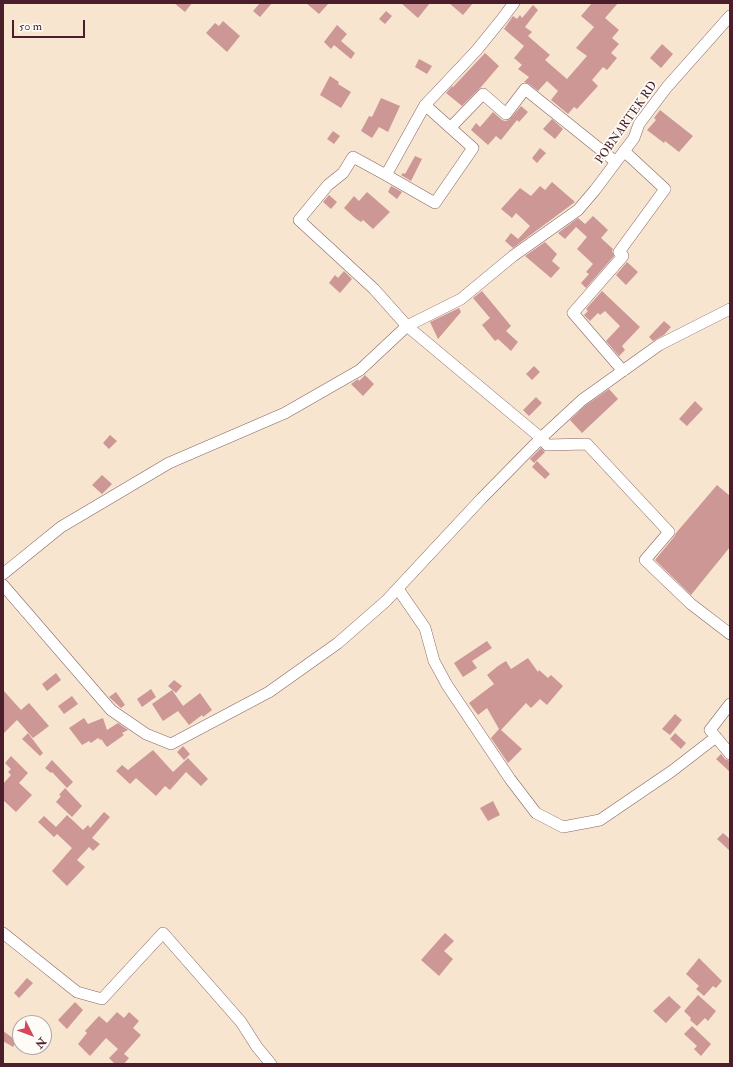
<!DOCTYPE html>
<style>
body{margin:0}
#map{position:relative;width:733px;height:1067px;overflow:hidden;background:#f7e5d0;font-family:"IM FELL Double Pica",serif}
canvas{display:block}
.frame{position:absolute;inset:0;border:4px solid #4a1f2b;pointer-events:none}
.north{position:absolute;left:12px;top:1015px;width:40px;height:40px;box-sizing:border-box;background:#fdfcf7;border:1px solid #b5a4a5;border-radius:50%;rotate:132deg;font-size:11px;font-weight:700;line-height:16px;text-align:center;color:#4a1f2b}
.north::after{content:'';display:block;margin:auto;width:14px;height:18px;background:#d1495b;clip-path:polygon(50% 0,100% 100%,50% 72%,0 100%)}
.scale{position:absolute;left:12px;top:20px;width:73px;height:18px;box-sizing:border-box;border:2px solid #4a1f2b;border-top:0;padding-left:5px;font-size:12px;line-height:14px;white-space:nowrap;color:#4a1f2b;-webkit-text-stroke:3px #fdfcf7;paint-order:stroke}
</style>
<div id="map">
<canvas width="733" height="1067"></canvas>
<div class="frame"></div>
<div class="north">N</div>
<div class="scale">50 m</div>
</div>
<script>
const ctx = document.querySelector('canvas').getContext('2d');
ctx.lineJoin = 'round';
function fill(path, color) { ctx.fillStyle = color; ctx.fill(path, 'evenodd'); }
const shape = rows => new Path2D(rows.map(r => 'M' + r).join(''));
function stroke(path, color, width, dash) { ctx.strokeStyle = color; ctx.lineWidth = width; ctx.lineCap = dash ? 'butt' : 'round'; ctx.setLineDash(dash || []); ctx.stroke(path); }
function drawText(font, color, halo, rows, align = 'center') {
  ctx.font = font + ' "IM FELL Double Pica",serif'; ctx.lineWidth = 3.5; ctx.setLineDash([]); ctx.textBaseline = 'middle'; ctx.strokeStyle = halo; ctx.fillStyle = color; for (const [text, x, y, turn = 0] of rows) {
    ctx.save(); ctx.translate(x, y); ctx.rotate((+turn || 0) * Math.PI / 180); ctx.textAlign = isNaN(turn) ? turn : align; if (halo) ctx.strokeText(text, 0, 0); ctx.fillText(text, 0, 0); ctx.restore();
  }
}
fill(shape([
 [174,3,192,3,185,12],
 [260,3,272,3,260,17,253,11],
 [306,3,329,3,319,14],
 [401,3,430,3,418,18],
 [449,3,473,3,463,15],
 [592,3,618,3,605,18,619,30,612,38,619,44,611,53,617,58,607,70,603,67,592,80,598,86,577,109,574,107,568,114,551,100,558,91,547,81,538,91,529,84,524,82,529,77,518,69,522,65,514,58,524,46,504,29,513,16,517,19,520,15,522,18,533,5,538,10,525,27,532,32,528,36,550,55,545,60,567,79,587,56,576,48,594,27,581,16],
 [386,11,392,16,385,24,379,19],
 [223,21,240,36,227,52,206,33,215,23,219,26],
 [337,25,347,34,341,41,355,53,351,59,334,45,331,49,324,42],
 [662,44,673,54,661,68,650,58],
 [485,53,499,66,481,87,462,106,446,93,452,86,453,87],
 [419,59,432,66,427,74,415,67],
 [330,76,339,82,338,84,351,92,341,108,320,95],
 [381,98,400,106,388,132,379,127,372,138,361,131,369,116,372,117],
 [521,106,528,112,519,122,517,120,501,140,496,136,488,145,471,130,476,123,480,127,493,112,502,120,505,121,509,120],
 [660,110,693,136,679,152,665,141,664,143,647,130,656,120,654,118],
 [552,119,563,129,555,139,543,129],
 [333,131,340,136,334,144,327,139],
 [540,148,546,153,537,163,532,158],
 [415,156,422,159,411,181,401,175,403,173,405,174],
 [552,182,575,202,513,248,505,241,511,233,518,239,530,226,516,213,512,218,501,209,520,188,531,196,540,186,545,190],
 [391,186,402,192,397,199,388,192],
 [367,192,390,212,373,229,363,220,361,222,355,218,344,208,354,196,359,201],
 [329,195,337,202,331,209,323,202],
 [593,216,608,230,601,238,613,249,612,251,614,256,586,288,581,283,589,274,586,272,593,264,577,249,587,237,576,227,565,239,558,233,578,218,585,224],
 [545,242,557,254,552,261,560,268,551,278,525,256],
 [627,262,638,272,626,285,616,275],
 [344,271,352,279,340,293,329,283,335,275,338,278],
 [482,291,511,326,506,331,518,342,511,351,498,339,495,341,482,325,490,318,473,298],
 [602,291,640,327,622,346,625,350,619,356,606,341,620,326,605,311,600,315,598,313,590,321,584,315,588,311,586,309],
 [459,308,461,312,438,339,430,322],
 [664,321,671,327,664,335,653,341,649,337],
 [534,366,540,372,532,380,526,374],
 [365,375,374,384,363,396,351,384,358,379,359,381],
 [609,389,618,399,582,433,570,420,586,405],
 [536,397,542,403,529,416,523,410],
 [695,401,703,409,687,426,679,419],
 [110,435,117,441,109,449,103,443],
 [541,448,545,452,534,463,530,459],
 [537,461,550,474,545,479,532,467],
 [102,475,112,484,102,494,92,485],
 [717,485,730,496,730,547,691,595,655,560,674,537,676,533],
 [487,641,492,648,472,661,477,668,463,677,454,663],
 [528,658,538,672,539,670,548,678,551,675,563,686,547,705,540,699,531,708,526,703,501,730,522,749,508,763,491,738,499,729,487,708,478,715,469,703,494,684,487,675,498,666,506,661,511,669],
 [56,673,61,680,47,691,42,684],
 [174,680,182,686,176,693,168,686],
 [151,689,156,697,142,707,137,699],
 [3,690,21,710,29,703,49,726,33,738,17,720,3,734],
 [172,690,183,706,200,693,212,710,203,717,202,715,189,725,178,711,163,721,152,704],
 [116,692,125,705,121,708,109,697],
 [72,696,78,704,64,714,58,706],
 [675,714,682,720,670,735,662,729],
 [84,718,88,724,103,718,107,730,118,723,128,730,122,733,124,735,107,747,101,739,100,740,98,738,91,743,89,741,82,745,69,728],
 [28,733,43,753,40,756,22,739],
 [675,733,686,743,681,749,670,739],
 [183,746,190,754,184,760,177,752],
 [153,750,173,772,188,758,208,779,201,786,186,772,170,790,165,786,156,796,136,778,130,784,116,771,122,765,128,770],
 [721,754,725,759,730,761,730,772,716,759],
 [11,756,28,773,19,783,32,795,16,812,3,800,3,784,11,775,8,772,11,769,5,763],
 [52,760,73,782,67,788,52,772,51,773,45,768],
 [65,788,82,806,72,817,56,802,61,796,59,795],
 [493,801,500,815,488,821,480,808],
 [104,812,110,817,92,838,100,844,93,851,89,847,77,860,85,867,67,886,52,871,72,848,57,834,54,837,38,822,44,816,56,827,67,815,83,830,88,825,90,828],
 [723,833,730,839,730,851,717,839],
 [445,933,454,941,444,951,453,959,439,976,421,960],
 [699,958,722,981,716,988,713,986,704,996,696,989,699,986,686,974],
 [27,978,33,983,19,998,14,993],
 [698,995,716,1011,708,1021,705,1018,697,1026,690,1020,691,1018,684,1011],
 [669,996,681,1007,666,1023,653,1011],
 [75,1002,83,1010,67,1029,58,1020],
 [117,1012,124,1018,129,1012,139,1021,133,1028,141,1035,124,1054,129,1058,124,1064,115,1064,109,1058,118,1049,106,1038,90,1056,78,1044,87,1033,85,1031,99,1016,107,1023],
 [692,1026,711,1044,701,1056,694,1049,697,1046,684,1034],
 [3,1031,17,1041,13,1047,3,1041]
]), '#cd9795');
const minor = shape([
 [730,16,667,87,639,124,634,138,595,190,578,210,513,256,461,299,407,326,541,438,547,445,587,444,669,532,645,560,691,604,730,634],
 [451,127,483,94,506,114,525,89,616,162],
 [386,175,435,203,473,148,425,105],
 [623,371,573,313,623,256,619,252,665,189,624,151],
 [3,574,61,527,169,463,285,413,360,370,407,326,374,289,299,220,328,185,343,173,353,157,386,175,425,105,476,51,502,19,514,3],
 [3,585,111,710,146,734,171,744,269,692,338,643,386,601,482,498,541,438,582,400,659,345,730,309],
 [398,589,425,628,434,661,447,685,510,779,536,813,563,827,600,820,672,771,716,737],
 [730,704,710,730,730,754],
 [3,933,77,992,102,999,163,933,241,1022,257,1047,271,1064]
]);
stroke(minor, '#876465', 12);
stroke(minor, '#fff', 11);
drawText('12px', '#4a1f2b', '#fdfcf7', [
 ["POBNARTEK RD",627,123,-55]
]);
</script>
